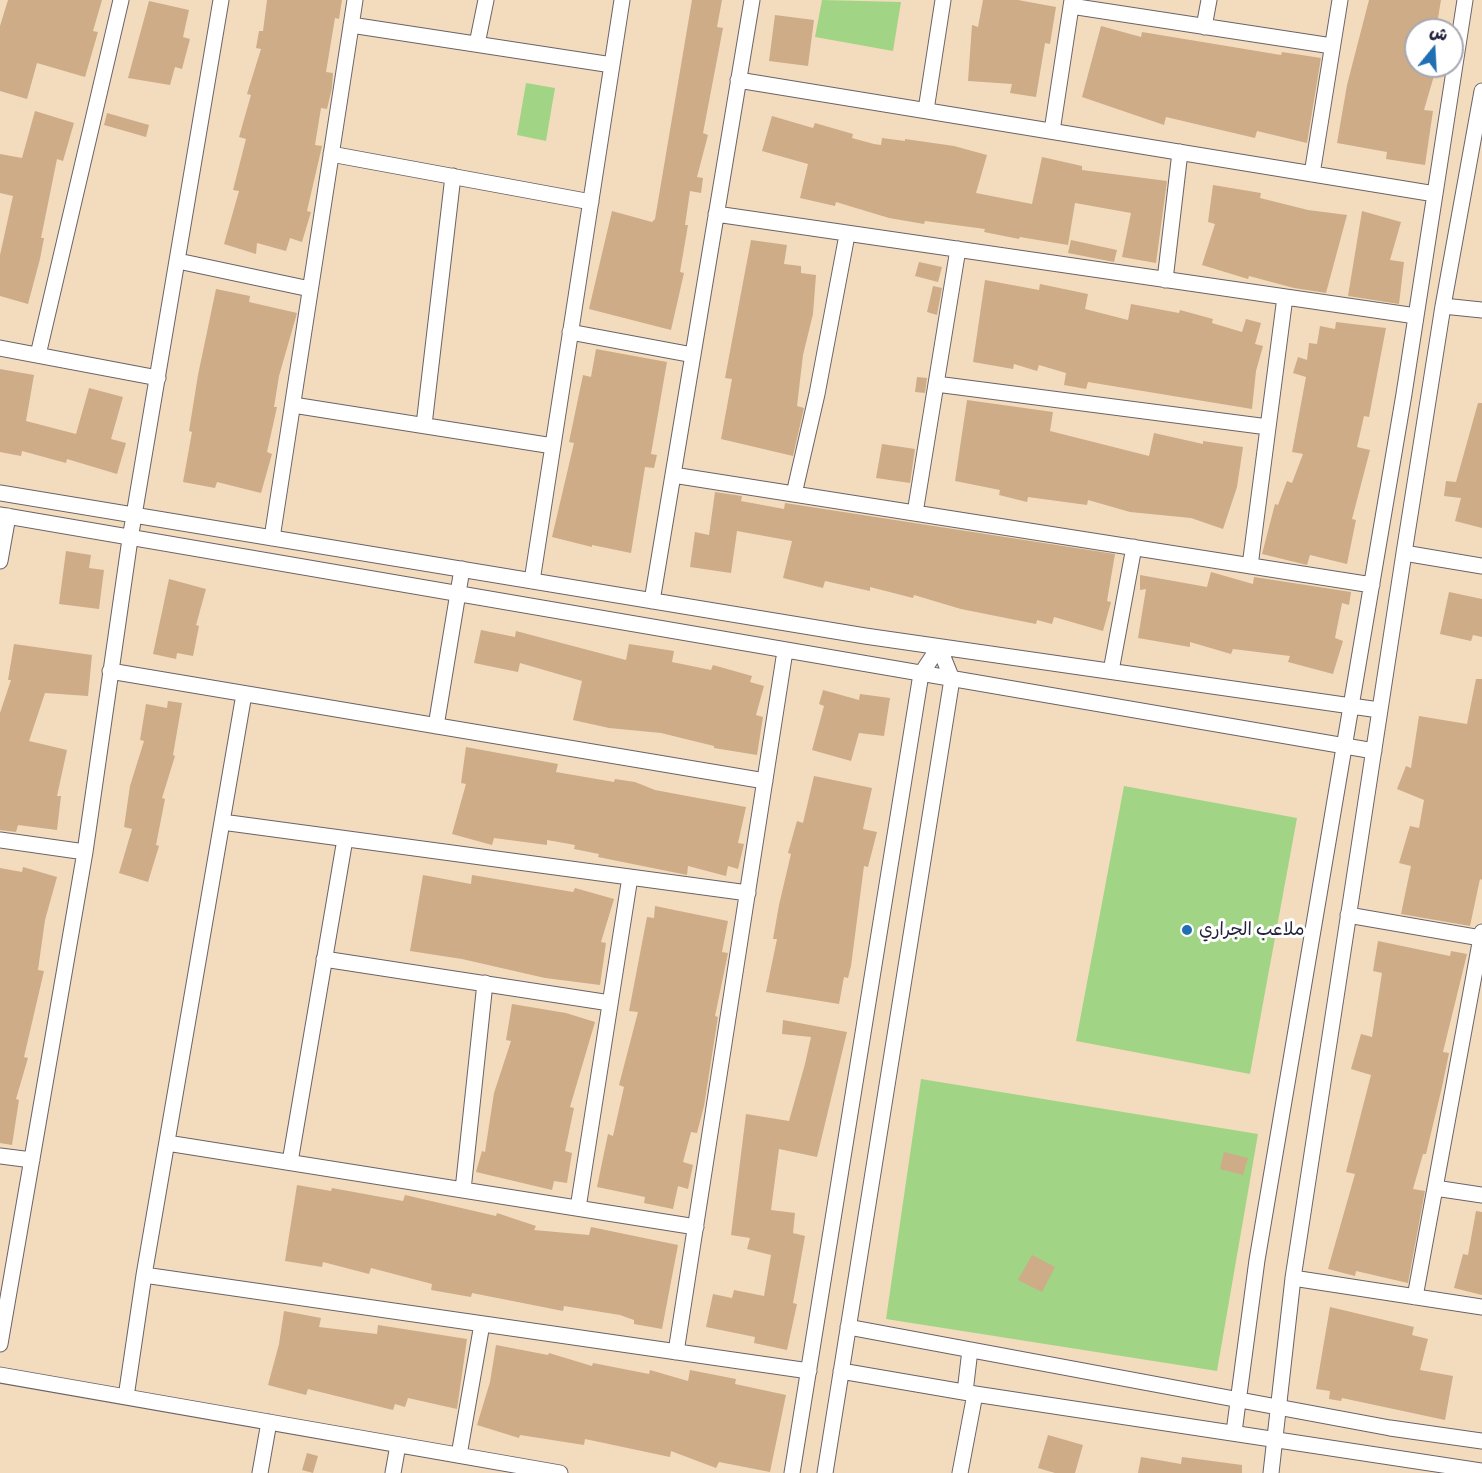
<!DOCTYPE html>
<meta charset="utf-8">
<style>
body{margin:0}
#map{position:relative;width:1482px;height:1473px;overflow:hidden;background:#f3dcbd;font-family:"Patrick Hand","Playpen Sans Arabic",sans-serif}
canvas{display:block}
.north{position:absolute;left:1404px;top:18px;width:60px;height:60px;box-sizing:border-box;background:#fff;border:2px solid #a7a7b1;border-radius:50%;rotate:18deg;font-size:16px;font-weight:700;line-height:24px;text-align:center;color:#22223b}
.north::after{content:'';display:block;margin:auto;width:21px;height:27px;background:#1f6fb2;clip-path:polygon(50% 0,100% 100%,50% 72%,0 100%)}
</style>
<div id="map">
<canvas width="1482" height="1473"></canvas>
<div class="north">ش</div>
</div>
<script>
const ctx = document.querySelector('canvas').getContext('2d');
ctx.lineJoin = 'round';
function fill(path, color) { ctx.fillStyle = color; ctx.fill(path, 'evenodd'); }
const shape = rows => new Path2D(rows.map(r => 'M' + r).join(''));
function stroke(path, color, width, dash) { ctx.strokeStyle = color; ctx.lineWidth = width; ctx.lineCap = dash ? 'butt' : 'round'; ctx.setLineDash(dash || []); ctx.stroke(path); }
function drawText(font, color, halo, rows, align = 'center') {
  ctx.font = font + ' "Patrick Hand","Playpen Sans Arabic",sans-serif'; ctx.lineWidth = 6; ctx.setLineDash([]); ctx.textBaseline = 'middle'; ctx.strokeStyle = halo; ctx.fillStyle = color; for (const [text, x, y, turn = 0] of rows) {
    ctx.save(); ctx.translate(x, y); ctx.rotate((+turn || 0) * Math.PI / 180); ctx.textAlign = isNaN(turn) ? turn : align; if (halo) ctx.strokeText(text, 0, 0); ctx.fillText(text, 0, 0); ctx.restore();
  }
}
fill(shape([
 [822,0,901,2,893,51,815,37],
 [526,83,555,88,546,141,517,135],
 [1124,786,1297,818,1250,1074,1076,1041],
 [921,1079,1258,1134,1217,1371,886,1319]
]), '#a1d585');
fill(shape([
 [8,0,102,0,93,31,98,32,85,77,37,63,27,99,0,91,0,26],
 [267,0,342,0,339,19,335,18,326,72,333,73,332,88,327,109,321,108,315,145,322,146,307,211,311,212,302,242,290,238,286,251,257,243,256,254,224,244,239,191,233,190,246,139,239,137,251,95,247,94,261,49,256,48,259,31,263,31],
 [692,0,722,0,717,27,723,28,703,133,708,135,697,177,703,178,701,193,690,191,685,225,688,225,680,272,684,273,671,330,589,309,612,211,652,222,655,219],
 [983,0,1018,0,1056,7,1050,44,1045,43,1036,97,1010,93,1012,84,968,81,972,25,978,27],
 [1369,0,1441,0,1436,30,1416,30,1416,66,1436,69,1424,110,1433,111,1425,165,1386,159,1387,152,1337,143,1347,85],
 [149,1,189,10,183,37,190,39,182,69,175,67,170,85,128,78],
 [775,15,814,20,808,66,769,61],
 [1101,26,1141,37,1142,32,1281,55,1282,52,1321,58,1307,143,1257,131,1255,138,1166,117,1164,125,1082,97],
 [35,111,74,123,63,161,57,159,41,238,44,238,40,259,28,304,0,296,0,255,13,196,0,193,0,154,22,158],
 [107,113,149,125,146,137,104,125],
 [772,116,813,128,815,123,853,134,852,138,874,144,881,145,882,138,905,141,905,139,954,146,987,155,976,193,1032,204,1042,157,1082,166,1082,170,1167,181,1156,263,1122,257,1131,213,1075,203,1068,245,1020,237,1019,239,984,232,985,229,925,221,924,224,889,218,836,202,835,206,800,198,808,164,762,151],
 [1213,185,1261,193,1260,198,1308,210,1347,215,1326,293,1294,288,1249,276,1248,279,1202,265,1215,224,1208,222],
 [1362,211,1401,222,1390,260,1404,262,1399,304,1348,296],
 [751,240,787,245,784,264,801,266,801,273,816,275,813,314,803,355,797,406,804,408,793,456,721,439,732,379,725,378],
 [1071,240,1117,250,1114,262,1068,253],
 [919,262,942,267,938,282,915,276],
 [985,280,1039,290,1040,284,1088,294,1085,309,1128,320,1131,304,1179,313,1180,310,1213,319,1212,323,1242,332,1246,319,1261,323,1255,344,1263,346,1256,371,1252,409,1088,382,1086,389,1064,385,1066,373,1039,365,1037,371,1014,364,1013,369,973,362],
 [933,286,942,288,937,315,927,312],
 [216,289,250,296,249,302,297,313,279,376,274,407,277,407,267,452,272,454,261,493,217,482,215,488,183,482,192,432,189,431,198,375],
 [1336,322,1386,328,1369,417,1364,416,1357,447,1370,450,1352,519,1356,520,1347,564,1310,555,1307,565,1262,554,1275,504,1278,505,1287,481,1292,483,1303,454,1292,452,1306,377,1293,373,1298,357,1307,360,1309,343,1317,344,1320,326,1335,329],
 [596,349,667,362,651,454,657,455,654,468,645,467,631,553,592,545,592,547,552,537,574,443,569,442,583,375,591,377],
 [0,369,34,375,26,421,76,434,89,388,123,397,111,439,126,443,117,474,67,459,66,463,22,451,21,456,0,452],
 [917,377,927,378,925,393,915,392],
 [967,400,1053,412,1050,431,1149,456,1154,433,1203,444,1203,441,1243,447,1237,487,1223,529,1191,518,1130,512,1088,500,1087,505,1028,497,1027,502,999,495,1000,490,955,481],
 [1478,403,1482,403,1482,528,1455,521,1461,498,1444,496,1446,481,1456,482],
 [882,444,915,449,910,483,876,478],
 [715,492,742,496,741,501,784,509,785,503,1115,554,1107,601,1111,602,1103,631,1054,617,1052,624,1037,620,1036,624,961,609,914,595,913,598,870,587,870,591,825,581,823,588,783,578,792,541,737,531,731,573,690,567,695,532,709,535],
 [66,551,91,555,89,568,104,570,99,609,59,604],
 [1211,572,1253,584,1254,577,1351,592,1349,605,1342,603,1335,638,1343,641,1333,674,1288,662,1290,656,1233,649,1231,654,1190,642,1190,647,1138,638,1146,589,1140,590,1140,575,1207,587],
 [169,579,206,589,196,625,199,626,193,656,177,653,176,659,153,654],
 [1449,592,1482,599,1482,637,1473,635,1471,641,1440,634],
 [481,630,515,637,516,631,626,660,629,644,674,651,672,662,711,670,713,665,752,676,750,682,764,686,756,715,763,717,757,755,714,748,714,746,661,733,609,728,573,720,582,681,520,663,518,672,474,663],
 [14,644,92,655,88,696,45,693,29,741,67,750,57,796,61,796,57,830,18,825,16,832,0,830,0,713,11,680,8,680],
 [1476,679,1482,679,1482,880,1480,879,1470,926,1401,914,1411,866,1399,863,1410,826,1419,828,1424,800,1397,789,1406,766,1411,768,1419,716,1467,724],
 [823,690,859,700,860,694,890,698,884,736,859,733,851,761,812,750,824,706,819,704],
 [168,701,182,703,173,755,175,756,162,798,165,799,156,845,159,846,148,882,119,873,132,829,124,827,130,786,144,741,140,740,146,704,167,708],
 [466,747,558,764,556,772,614,782,615,779,635,782,655,790,746,807,738,843,744,844,738,869,728,866,726,876,688,866,687,875,598,857,599,854,574,849,575,845,547,840,547,845,494,838,492,845,452,834,466,784,461,783],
 [814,776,872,788,863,829,877,832,868,867,864,866,851,966,848,978,844,977,839,1004,766,992,777,939,773,939,779,905,791,854,788,853,797,821,803,823],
 [23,867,57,877,45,920,38,970,44,971,24,1057,28,1058,16,1099,19,1100,12,1145,0,1143,0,868,22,872],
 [423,875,471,884,472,875,573,892,575,888,614,899,601,942,606,943,600,985,545,978,462,959,410,951],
 [655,906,728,921,722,952,728,953,715,1016,718,1017,704,1106,697,1133,691,1132,683,1162,693,1165,688,1189,678,1186,673,1209,644,1203,645,1197,597,1187,608,1134,613,1136,624,1087,619,1085,638,1012,629,1011,647,917,654,918],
 [1378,941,1450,956,1451,951,1467,954,1443,1052,1449,1053,1442,1087,1426,1154,1423,1154,1413,1189,1425,1191,1408,1283,1356,1271,1355,1276,1328,1269,1355,1174,1346,1172,1371,1075,1351,1069,1361,1034,1372,1037,1382,973,1373,971],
 [512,1004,566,1013,595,1022,570,1107,574,1108,565,1151,572,1153,567,1183,554,1181,552,1190,476,1172,482,1151,485,1152,494,1093,511,1041,506,1040],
 [783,1020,847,1032,817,1157,779,1149,771,1210,795,1213,793,1233,805,1236,793,1303,797,1304,787,1350,754,1343,755,1337,706,1327,713,1294,732,1298,734,1290,764,1296,771,1255,747,1249,750,1238,731,1235,746,1114,789,1121,805,1064,811,1037,782,1034],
 [1224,1152,1248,1158,1243,1175,1220,1169],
 [297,1185,331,1191,332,1188,403,1201,405,1195,496,1216,497,1213,536,1226,534,1230,589,1235,591,1227,678,1245,662,1329,634,1324,634,1320,620,1315,564,1306,563,1311,472,1293,471,1297,431,1290,432,1284,371,1268,369,1274,323,1262,322,1267,285,1261],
 [1476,1211,1482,1212,1482,1295,1454,1288,1463,1254,1468,1255],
 [1032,1255,1055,1267,1042,1292,1018,1280],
 [1330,1307,1414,1327,1412,1335,1428,1339,1420,1370,1453,1376,1445,1420,1342,1398,1341,1401,1329,1399,1330,1391,1316,1389],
 [284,1311,321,1318,319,1327,377,1334,378,1325,467,1339,457,1409,408,1398,405,1407,395,1404,393,1410,308,1389,306,1395,268,1385,279,1344],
 [496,1345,548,1355,549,1353,592,1366,593,1363,649,1374,650,1370,688,1381,690,1370,736,1379,735,1384,786,1395,770,1472,719,1462,716,1468,671,1451,670,1457,585,1439,584,1445,520,1435,519,1438,477,1425,490,1382],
 [1048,1435,1083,1445,1075,1473,1055,1473,1038,1468],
 [307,1453,318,1456,313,1473,302,1470],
 [1141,1457,1181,1464,1182,1457,1242,1465,1242,1473,1138,1473]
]), '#cdac87');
const minor = shape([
 [1071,6,1332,46],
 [351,25,612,65],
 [1204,27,1209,0],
 [477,44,486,0],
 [738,80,1435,194],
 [926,110,943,0],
 [1052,131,1072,0],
 [331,154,591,202],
 [1312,174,1340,0],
 [716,214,1416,316],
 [178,261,310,289],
 [1165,280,1180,152],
 [1443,306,1482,310],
 [570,332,693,355],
 [0,348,158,378],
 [38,355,121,0],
 [936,384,1268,427],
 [293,405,553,446],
 [424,425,453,176],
 [673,475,1372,585],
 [0,493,865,636,1379,710],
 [794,494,817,394,847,235],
 [915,513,958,249],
 [0,515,1374,751],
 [272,538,355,0],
 [1404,553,1482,566],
 [0,561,8,516],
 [1250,566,1285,297],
 [532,581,622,0],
 [652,601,752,0],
 [110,671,765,781],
 [1111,671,1134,547],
 [436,726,462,569],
 [222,822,748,893],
 [0,840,85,852],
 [1348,915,1481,938],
 [324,959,610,1003],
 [167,1143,696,1227],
 [0,1156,32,1160],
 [290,1162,345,839],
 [1435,1188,1482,1195],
 [463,1190,485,983],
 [578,1208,630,877],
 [144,1275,809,1371],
 [1293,1278,1482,1307],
 [1415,1297,1482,932],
 [848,1327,1390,1428,1482,1441],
 [0,1344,85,852,130,539,221,0],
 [676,1352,785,651],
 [841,1371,975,1394,1482,1471],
 [0,1375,560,1473],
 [965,1392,970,1350],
 [126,1397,144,1275,244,694],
 [1234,1432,1257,1260,1404,394,1465,0],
 [459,1455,482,1324],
 [260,1473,269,1422],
 [393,1473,398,1445],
 [792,1473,921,674,939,647],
 [825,1473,952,679,939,647],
 [960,1473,975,1394],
 [1271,1473,1293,1278,1404,553,1443,306,1482,91]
]);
stroke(minor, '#6b6368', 17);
stroke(minor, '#fff', 15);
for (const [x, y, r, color] of [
 [1187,930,6,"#1f6fb2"]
]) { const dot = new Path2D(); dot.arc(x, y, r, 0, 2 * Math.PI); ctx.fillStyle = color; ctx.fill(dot); stroke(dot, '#fff', 2); }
drawText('18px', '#22223b', '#fff', [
 ["ملاعب الجراري",1199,930]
], 'left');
</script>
